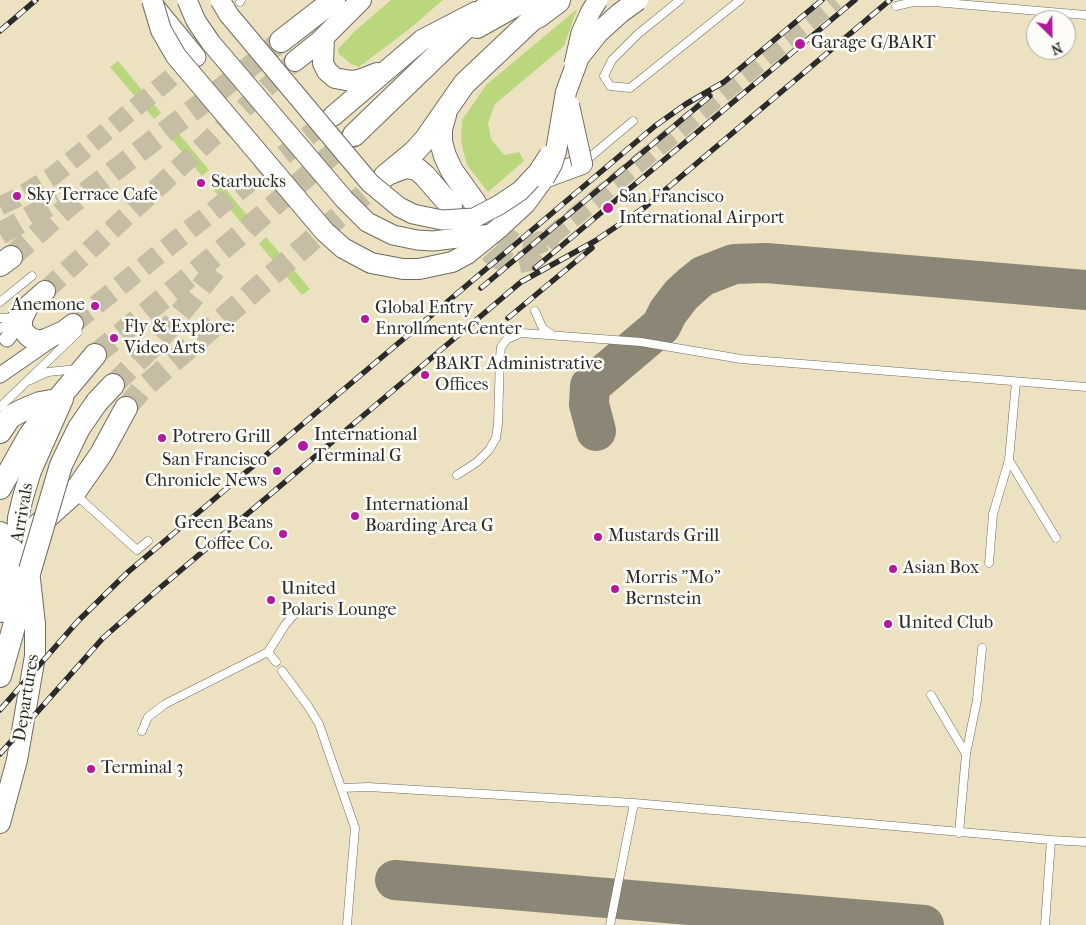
<!DOCTYPE html>
<style>
body{margin:0}
#map{position:relative;width:1086px;height:925px;overflow:hidden;background:#ece2c2;font-family:"IM FELL French Canon",serif}
canvas{display:block}
.north{position:absolute;left:1026px;top:10px;width:50px;height:50px;box-sizing:border-box;background:#fdfcf7;border:1px solid #a9a8a5;border-radius:50%;rotate:157deg;font-size:14px;font-weight:700;line-height:20px;text-align:center;color:#2b2b2b}
.north::after{content:'';display:block;margin:auto;width:18px;height:22px;background:#b5179e;clip-path:polygon(50% 0,100% 100%,50% 72%,0 100%)}
</style>
<div id="map">
<canvas width="1086" height="925"></canvas>
<div class="north">N</div>
</div>
<script>
const ctx = document.querySelector('canvas').getContext('2d');
ctx.lineJoin = 'round';
function fill(path, color) { ctx.fillStyle = color; ctx.fill(path, 'evenodd'); }
const shape = rows => new Path2D(rows.map(r => 'M' + r).join(''));
function stroke(path, color, width, dash) { ctx.strokeStyle = color; ctx.lineWidth = width; ctx.lineCap = dash ? 'butt' : 'round'; ctx.setLineDash(dash || []); ctx.stroke(path); }
function drawText(font, color, halo, rows, align = 'center') {
  ctx.font = font + ' "IM FELL French Canon",serif'; ctx.lineWidth = 5; ctx.setLineDash([]); ctx.textBaseline = 'middle'; ctx.strokeStyle = halo; ctx.fillStyle = color; for (const [text, x, y, turn = 0] of rows) {
    ctx.save(); ctx.translate(x, y); ctx.rotate((+turn || 0) * Math.PI / 180); ctx.textAlign = isNaN(turn) ? turn : align; if (halo) ctx.strokeText(text, 0, 0); ctx.fillText(text, 0, 0); ctx.restore();
  }
}
fill(shape([
 [391,0,443,0,408,30,359,67,351,64,338,53,338,49,356,30],
 [577,9,564,46,495,104,488,123,491,139,504,155,519,152,524,161,488,192,467,165,461,142,462,120,486,85],
 [118,61,161,113,154,119,110,67],
 [170,123,209,170,202,176,163,129],
 [218,180,257,227,250,233,211,187],
 [266,237,310,289,302,295,259,244]
]), '#bbd77d');
stroke(shape([
 [596,431,589,404,590,386,661,326,668,312,681,295,693,284,703,276,734,264,766,263,1086,290],
 [395,880,924,925]
]), '#8c8676', 40);
stroke(shape([
 [0,206,15,199,53,176,196,57],
 [550,237,835,0]
]), '#c5bda4', 19, [19, 9]);
stroke(shape([
 [45,291,292,64],
 [73,324,159,254,333,116]
]), '#c5bda4', 20, [20, 10]);
stroke(shape([
 [475,203,497,230,515,245,528,246,539,243,550,237],
 [468,227,493,255,510,264,530,260,540,251,550,237],
 [0,234,59,200],
 [11,257,71,204,248,68,281,41],
 [95,355,247,229,354,135],
 [113,385,159,340,219,265],
 [126,408,142,389,385,176]
]), '#c5bda4', 22, [22, 11]);
const service = shape([
 [680,0,638,34,612,60,604,76,610,86,630,88,740,0],
 [240,2,241,0],
 [896,6,913,2,934,2,1086,15],
 [583,163,633,121],
 [0,302,32,276],
 [535,311,543,329,551,334],
 [0,318,15,317],
 [0,329,11,320],
 [31,380,48,372,77,369],
 [0,407,78,332],
 [1009,460,1056,538],
 [457,475,477,462,489,450,496,438,498,424,500,357,501,347,507,339,521,333,641,342,741,359,1086,387],
 [76,495,137,550,148,541],
 [989,563,993,514,1009,460,1016,382],
 [268,652,276,662],
 [282,671,308,706,319,724,355,828,347,925],
 [931,695,966,754],
 [142,731,148,717,165,704,268,652,285,625,298,610],
 [342,788,368,787,634,803,1051,840],
 [959,833,966,754,977,700,982,648],
 [610,925,634,803],
 [1045,925,1051,840,1086,842]
]);
const minor = shape([
 [7,339,10,335,15,317,20,312],
 [0,375,52,339]
]);
const tertiary = shape([
 [155,7,196,57]
]);
const secondary = shape([
 [324,37,323,63,327,71,335,78,351,81,359,80,377,73],
 [295,61,320,41,361,0],
 [333,116,422,40,476,12],
 [499,228,525,204,544,178,582,164],
 [45,291,29,305,22,319,22,329,29,337,38,341,46,339,64,331,73,324],
 [8,613,15,568,18,518,23,497,31,471,63,399],
 [0,823,17,760,35,656,35,624,30,579]
]);
const primary = shape([
 [477,27,525,0],
 [281,41,334,0],
 [445,115,441,129,441,142,445,156,452,171,475,203],
 [354,135,494,0],
 [390,173,405,167,417,169,425,176,451,206],
 [385,176,414,152,425,140,464,84,537,15,550,1],
 [0,265,11,257],
 [97,402,113,385],
 [0,432,10,417,21,411,40,403,57,400],
 [0,488,30,435,48,411,95,355],
 [0,533,2,545,0,611],
 [16,545,74,493,101,454,126,408],
 [0,676,30,570]
]);
const motorway = shape([
 [537,15,557,0]
]);
stroke(service, '#6f6b60', 9);
stroke(minor, '#6f6b60', 17);
stroke(tertiary, '#6f6b60', 21);
stroke(secondary, '#6f6b60', 22);
stroke(primary, '#6f6b60', 24);
stroke(motorway, '#6f6b60', 28);
stroke(service, '#fff', 8);
stroke(minor, '#fff', 15);
stroke(tertiary, '#fff', 19);
stroke(secondary, '#fff', 20);
stroke(primary, '#fff', 22);
stroke(motorway, '#fff', 26);
const rail = shape([
 [0,31,36,0],
 [535,268,855,0],
 [481,288,710,96],
 [508,318,592,248],
 [0,710,78,621,128,572,655,126,686,104,724,82,822,0],
 [0,754,103,638,161,587,521,282,595,241,645,207,890,0]
]);
stroke(rail, '#2b2b2b', 5.5);
stroke(rail, '#fdfcf7', 4, [11]);
const tertiaryBridge = shape([
 [187,0,196,21,211,43,344,199,367,222,393,235,417,240,433,241,492,234],
 [220,0,229,15,370,183,399,207,413,214,442,220,474,218,499,205,520,191,538,172,549,155],
 [574,64,581,33,591,11,598,0]
]);
const secondaryBridge = shape([
 [152,0,161,30,176,56,325,232,343,248,371,263,403,269,419,269,452,262,467,254,499,228],
 [569,105,582,164],
 [544,178,552,164,556,151,566,92,579,57,599,32,620,13,638,0]
]);
const primaryBridge = shape([
 [30,570,61,465,79,428,97,402]
]);
stroke(tertiaryBridge, '#6f6b60', 21, []);
stroke(secondaryBridge, '#6f6b60', 22, []);
stroke(primaryBridge, '#6f6b60', 24, []);
stroke(tertiaryBridge, '#fff', 19);
stroke(secondaryBridge, '#fff', 20);
stroke(primaryBridge, '#fff', 22);
for (const [x, y, r, color] of [
 [800,44,6,"#b5179e"],
 [201,183,5,"#b5179e"],
 [17,196,5,"#b5179e"],
 [608,208,6,"#b5179e"],
 [95,306,5,"#b5179e"],
 [365,319,5,"#b5179e"],
 [114,338,5,"#b5179e"],
 [425,375,5,"#b5179e"],
 [162,438,5,"#b5179e"],
 [303,446,6,"#b5179e"],
 [277,471,5,"#b5179e"],
 [355,516,5,"#b5179e"],
 [283,534,5,"#b5179e"],
 [598,537,5,"#b5179e"],
 [893,569,5,"#b5179e"],
 [615,589,5,"#b5179e"],
 [271,600,5,"#b5179e"],
 [888,624,5,"#b5179e"],
 [91,769,5,"#b5179e"]
]) { const dot = new Path2D(); dot.arc(x, y, r, 0, 2 * Math.PI); ctx.fillStyle = color; ctx.fill(dot); stroke(dot, '#fdfcf7', 2); }
drawText('18px', '#2b2b2b', '#fdfcf7', [
 ["Garage G/BART",811,44],
 ["Starbucks",211,183],
 ["Sky Terrace Cafe",27,196],
 ["San Francisco",619,198],
 ["International Airport",619,219],
 ["Anemone",85,306,"right"],
 ["Global Entry",375,309],
 ["Enrollment Center",375,330],
 ["Fly & Explore:",124,328],
 ["Video Arts",124,349],
 ["BART Administrative",435,365],
 ["Offices",435,386],
 ["International",314,436],
 ["Terminal G",314,457],
 ["Potrero Grill",172,438],
 ["San Francisco",267,461,"right"],
 ["Chronicle News",267,482,"right"],
 ["International",365,506],
 ["Boarding Area G",365,527],
 ["Green Beans",273,524,"right"],
 ["Coffee Co.",273,545,"right"],
 ["Mustards Grill",608,537],
 ["Asian Box",903,569],
 ["Morris \"Mo\"",625,579],
 ["Bernstein",625,600],
 ["United",281,590],
 ["Polaris Lounge",281,611],
 ["United Club",898,624],
 ["Terminal 3",101,769]
], 'left');
drawText('18px', '#2b2b2b', '#fdfcf7', [
 ["Arrivals",23,513,-80],
 ["Departures",27,698,-81]
]);
</script>
